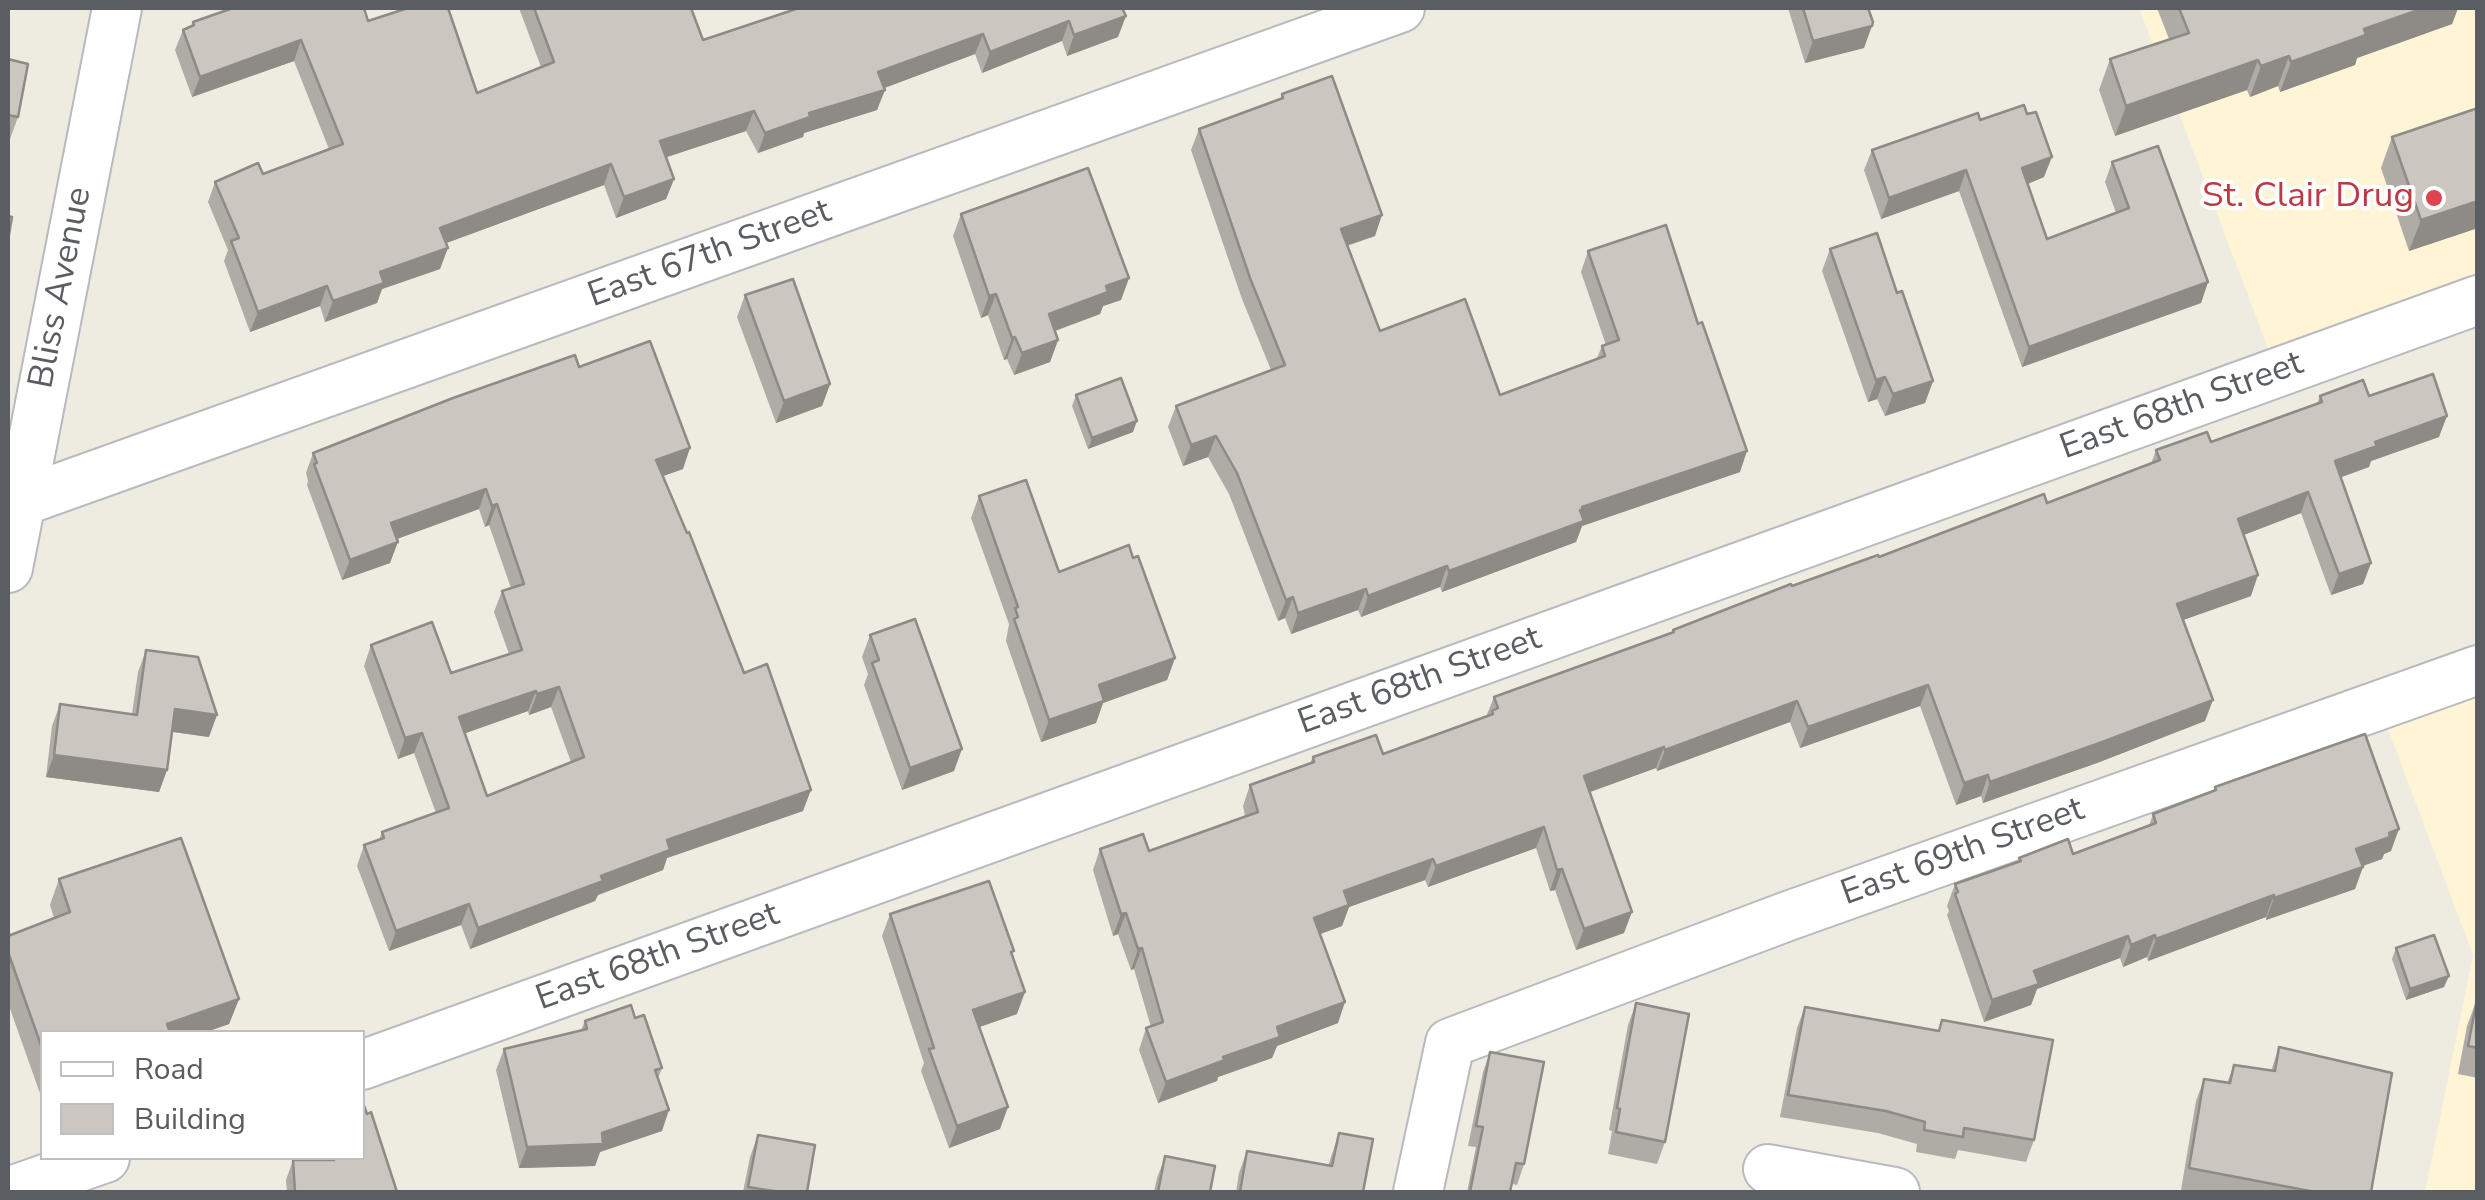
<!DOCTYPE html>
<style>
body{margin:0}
#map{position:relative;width:2485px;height:1200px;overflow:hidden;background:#eeebe1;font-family:"Nunito Sans",sans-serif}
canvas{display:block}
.frame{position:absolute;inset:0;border:10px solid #5a5e63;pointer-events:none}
.legend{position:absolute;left:40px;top:1030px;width:325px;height:130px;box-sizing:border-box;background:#fff;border:2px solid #bdbfc1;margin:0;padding:12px 18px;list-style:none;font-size:30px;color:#5a5e63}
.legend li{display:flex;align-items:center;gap:20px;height:50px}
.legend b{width:50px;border:2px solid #bdbfc1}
</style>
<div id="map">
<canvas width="2485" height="1200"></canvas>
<div class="frame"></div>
<ul class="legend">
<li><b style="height:12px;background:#fff"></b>Road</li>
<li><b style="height:28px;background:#cbc7c0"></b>Building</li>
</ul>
</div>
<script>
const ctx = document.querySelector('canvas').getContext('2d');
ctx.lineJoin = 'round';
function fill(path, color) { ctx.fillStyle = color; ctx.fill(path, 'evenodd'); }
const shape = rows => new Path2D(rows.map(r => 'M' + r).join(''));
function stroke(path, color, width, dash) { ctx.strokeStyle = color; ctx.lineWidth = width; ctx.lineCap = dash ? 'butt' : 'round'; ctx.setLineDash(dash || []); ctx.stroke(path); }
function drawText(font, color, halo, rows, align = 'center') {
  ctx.font = font + ' "Nunito Sans",sans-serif'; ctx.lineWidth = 8; ctx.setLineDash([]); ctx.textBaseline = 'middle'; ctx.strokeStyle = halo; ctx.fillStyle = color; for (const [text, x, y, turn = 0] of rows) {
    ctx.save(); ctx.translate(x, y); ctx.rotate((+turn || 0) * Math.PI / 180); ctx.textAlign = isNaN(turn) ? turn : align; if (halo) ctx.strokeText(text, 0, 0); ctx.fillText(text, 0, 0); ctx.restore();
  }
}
fill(shape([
 [2139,8,2477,8,2477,300,2277,372],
 [2477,670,2477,1192,2425,1192,2473,955,2379,705]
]), '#fff4d5');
const minor = shape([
 [20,502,1400,8],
 [8,568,117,8],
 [362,1065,2478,300],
 [1768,1169,1895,1192],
 [8,1192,105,1158],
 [1418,1192,1450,1043,1788,916,2478,670]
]);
stroke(minor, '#b7babf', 52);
stroke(minor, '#fff', 48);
fill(shape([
 [519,8,691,8,703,40,1122,8,1118,37,1067,56,1062,41,982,73,975,54,884,88,877,110,804,133,803,137,758,153,746,131,666,157,674,179,666,199,616,218,604,185,446,243,440,269,382,289,377,303,325,322,320,306,250,332,224,261,228,250,208,202,215,182,263,174,329,149,294,61,192,97,175,50,183,30,191,27,193,22,368,21,449,9,477,93,541,67],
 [1788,8,1868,8,1864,48,1805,63],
 [2157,8,2458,8,2452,24,2357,58,2355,65,2280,92,2278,86,2250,97,2247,90,2115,136,2099,90,2110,59,2169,39],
 [8,59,18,117,10,139,8,138],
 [1282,94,1375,236,1347,246,1380,331,1500,395,1597,358,1602,346,1606,345,1581,272,1588,251,1740,472,1582,526,1576,542,1442,592,1440,587,1361,617,1358,610,1291,634,1285,618,1278,621,1229,494,1208,457,1183,466,1168,427,1176,406,1271,370,1242,299,1191,150,1199,129,1280,100],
 [2478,108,2478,228,2409,251,2381,168,2392,137],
 [1980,120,2044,177,2028,184,2047,239,2116,213,2105,182,2112,162,2208,282,2201,303,2022,367,1959,191,1881,219,1864,170,1872,150],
 [961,214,1129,278,1121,300,1103,306,1100,314,1055,331,1058,340,1050,362,1014,375,1007,359,1004,360,988,315,981,318,953,236],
 [1830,249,1933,381,1925,403,1885,416,1877,399,1868,402,1822,271],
 [745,295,830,384,822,406,776,423,737,317],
 [579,367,683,469,663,476,803,811,667,858,663,870,598,895,595,901,470,949,461,925,389,951,357,866,364,845,379,840,382,832,436,813,414,753,398,759,364,666,371,645,451,673,509,654,494,612,502,591,511,588,489,525,485,527,479,509,397,539,390,563,342,580,307,485,308,481,306,473,313,453],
 [551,707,571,762,487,796,465,733,528,711,529,715],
 [1076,395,1133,432,1088,449,1072,406],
 [2320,396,2369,396,2439,437,2371,461,2369,467,2341,477,2371,563,2363,584,2331,595,2301,513,2244,535,2251,596,2183,620,2205,721,2097,763,1983,803,1981,796,1956,805,1920,706,1800,748,1790,722,1657,771,1656,768,1590,792,1624,933,1576,950,1555,890,1550,891,1536,848,1428,887,1425,880,1349,907,1342,926,1320,934,1338,1023,1277,1046,1272,1058,1218,1077,1217,1081,1158,1103,1139,1050,1146,1028,1151,1027,1134,969,1131,970,1118,934,1113,936,1093,870,1100,849,1149,851,1245,816,1243,806,1250,785,1310,763,1313,757,1383,754,1486,717,1494,697,1672,633,1673,630,1792,586,2047,503,2151,464,2156,450,2211,442,2317,404],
 [979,496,1059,572,1133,558,1175,658,1167,680,1103,703,1096,723,1041,742,1006,641,1009,624,971,518],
 [870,635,954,771,902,790,864,685,868,674,862,657],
 [146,650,209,737,172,732,167,770,159,792,46,777,52,726,60,704,132,714,138,672],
 [2215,787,2391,851,2384,854,2382,859,2363,866,2355,889,2266,920,2266,917,2148,961,2147,957,2123,967,2120,958,2037,989,2031,1005,1984,1022,1947,915,1949,911,1947,906,1955,884,2018,862,2019,858,2073,854,2149,826,2153,814,2213,791],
 [59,879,239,999,229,1024,206,1032,42,1032,42,1099,8,1003,8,952,54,918,50,905],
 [890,914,1012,957,1017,1014,979,1027,1000,1129,949,1148,921,1071,924,1063,882,936],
 [2396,948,2444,987,2406,1000,2392,959],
 [2477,999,2478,999,2478,1078,2458,1074,2467,1026],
 [1636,1003,1665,1142,1657,1164,1608,1154,1612,1131,1609,1130,1628,1025],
 [1805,1007,1938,1031,1942,1020,2034,1140,2026,1162,1958,1150,1955,1159,1916,1152,1917,1144,1878,1133,1780,1117,1797,1028],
 [635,1018,662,1068,658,1078,662,1131,600,1152,595,1166,519,1168,496,1070,504,1049,581,1030,585,1021],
 [2279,1047,2371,1192,2194,1192,2181,1190,2196,1101,2204,1079,2227,1083,2234,1065,2271,1071],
 [1490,1052,1524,1164,1517,1185,1512,1184,1510,1192,1467,1192,1476,1147,1468,1146,1483,1072],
 [1339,1133,1363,1192,1236,1192,1239,1173,1247,1151,1328,1166],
 [758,1135,807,1192,743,1192,750,1157],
 [1165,1157,1210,1192,1154,1192,1157,1178],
 [319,1158,362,1158,397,1192,287,1192,286,1180,293,1160,320,1160]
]), '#afaba5');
fill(shape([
 [2424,8,2458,8,2452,24,2357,58,2355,65,2280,92,2291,62,2364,29],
 [1126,16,1118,37,1067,56,1074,35],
 [1069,21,1062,41,982,73,990,52],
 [1872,26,1864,48,1805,63,1813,41],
 [983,34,975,54,871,93,878,72],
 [301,40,294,61,192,97,200,77],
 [2289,56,2278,86,2250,97,2261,66],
 [2258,60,2247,90,2115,136,2126,106],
 [885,90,877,110,804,133,803,137,758,153,765,133,809,113],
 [754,111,746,131,652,162,660,141],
 [2052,157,2044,177,2015,189,2022,168],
 [611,164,604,185,433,248,440,228],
 [1966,170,1959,191,1881,219,1889,198],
 [674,179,666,199,616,218,624,197],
 [2478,201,2478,228,2409,251,2421,220],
 [1382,215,1375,236,1333,250,1341,229],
 [448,248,440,269,382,289,377,303,325,322,333,301,380,272],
 [1129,278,1121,300,1103,306,1100,314,1041,336,1049,314,1106,286],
 [2208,282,2201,303,2022,367,2029,347],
 [327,286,320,306,250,332,258,312],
 [996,294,988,315,981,318,989,296],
 [1015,337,1007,359,1004,360,1012,338],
 [1058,340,1050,362,1014,375,1022,353],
 [1885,377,1877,399,1868,402,1876,380],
 [1933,381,1925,403,1885,416,1893,394],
 [830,384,822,406,776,423,784,401],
 [2447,416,2439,437,2371,461,2369,467,2328,482,2335,461,2375,442],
 [1137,421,1133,432,1088,449,1092,438],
 [1216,436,1208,457,1183,466,1191,445],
 [690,448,683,469,649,481,656,460],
 [1747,451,1740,472,1582,526,1576,542,1442,592,1449,571,1582,507],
 [486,489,479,509,383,544,391,523],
 [2308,492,2301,513,2230,540,2238,519],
 [497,504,489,525,485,527,492,506],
 [398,542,390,563,342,580,350,560],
 [2371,563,2363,584,2331,595,2339,574],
 [1447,566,1440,587,1361,617,1368,596],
 [2258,575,2251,596,2169,625,2177,604],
 [1366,589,1358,610,1291,634,1298,613],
 [1293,597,1285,618,1278,621,1286,600],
 [1175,658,1167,680,1103,703,1096,723,1041,742,1049,720,1099,685],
 [1928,685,1920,706,1800,748,1808,727],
 [559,687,551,707,529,715,537,694],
 [536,691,528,711,452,738,459,717],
 [2213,700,2205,721,2097,763,1983,803,1990,782],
 [1797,701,1790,722,1657,771,1665,750],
 [175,709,217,715,209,737,167,731],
 [422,733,414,753,398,759,405,738],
 [1664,747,1656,768,1576,797,1584,776],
 [962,749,954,771,902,790,910,768],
 [54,755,167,770,159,792,46,777],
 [1988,775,1981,796,1956,805,1964,783],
 [811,790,803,811,667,858,663,870,598,895,595,901,470,949,478,928,601,876,667,840],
 [1544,827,1536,848,1428,887,1436,866],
 [2399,829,2391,851,2384,854,2382,859,2348,871,2356,849],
 [1433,859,1425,880,1349,907,1342,926,1307,939,1314,918,1344,891],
 [2363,867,2355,889,2266,920,2274,898],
 [1562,869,1555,890,1550,891,1557,870],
 [2274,895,2266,917,2148,961,2156,939],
 [469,904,461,925,389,951,396,931],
 [1632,912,1624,933,1576,950,1584,929],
 [1126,913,1118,934,1113,936,1121,914],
 [2155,935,2147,957,2123,967,2131,945],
 [2128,936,2120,958,2037,989,2031,1005,1984,1022,1992,1000,2034,971],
 [1142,948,1134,969,1131,970,1138,949],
 [2449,976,2444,987,2406,1000,2410,989],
 [1025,992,1017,1014,965,1032,973,1010],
 [239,999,229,1024,206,1032,163,1032,167,1024],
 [1345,1002,1338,1023,1277,1046,1272,1058,1218,1077,1217,1081,1158,1103,1166,1082,1223,1057,1277,1027],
 [1008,1107,1000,1129,949,1148,957,1126],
 [669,1110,662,1131,600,1152,595,1166,519,1168,527,1147,602,1133]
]), '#8e8b86');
const building = shape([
 [233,8,364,8,368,21,408,8,448,8,477,93,554,62,534,8,691,8,703,40,799,8,1122,8,1126,16,1074,35,1069,21,990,52,983,34,878,72,885,90,809,113,810,117,765,133,754,111,660,141,674,179,624,197,611,164,440,228,448,248,380,272,384,283,333,301,327,286,258,312,231,241,239,238,215,182,258,163,263,174,343,144,301,40,200,77,183,30,194,25,193,22,233,8],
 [1803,8,1868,8,1873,22,1872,26,1813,41,1803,8],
 [2179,8,2424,8,2364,29,2366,35,2291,62,2289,56,2261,66,2258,60,2126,106,2110,59,2189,33,2179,8],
 [8,59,28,64,18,117,8,115,8,59],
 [1332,76,1382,215,1341,229,1380,331,1465,299,1500,395,1605,356,1602,346,1619,340,1588,251,1666,225,1698,324,1702,322,1747,451,1582,507,1583,510,1580,510,1584,521,1449,571,1447,566,1368,596,1366,589,1298,613,1293,597,1286,600,1237,473,1216,436,1191,445,1176,406,1285,365,1250,278,1199,129,1283,98,1282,94,1332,76],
 [2024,105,2027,114,2036,112,2052,157,2022,168,2047,239,2129,208,2112,162,2158,146,2208,282,2029,347,1966,170,1889,198,1872,150,1978,113,1980,120,2024,105],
 [2478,108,2478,201,2421,220,2392,137,2478,108],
 [1088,168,1129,278,1106,286,1108,292,1049,314,1058,340,1022,353,1015,337,1012,338,996,294,989,296,961,214,1088,168],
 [8,216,12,217,8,240,8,216],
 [1877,233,1897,293,1902,291,1933,381,1893,394,1885,377,1876,380,1830,249,1877,233],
 [793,279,830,384,784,401,745,295,793,279],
 [650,341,690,448,656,460,687,533,689,532,744,673,767,664,811,790,667,840,670,850,601,876,603,881,478,928,469,904,396,931,364,845,384,838,382,832,449,808,422,733,405,738,371,645,432,622,451,673,522,650,502,591,524,584,497,504,492,506,486,489,391,523,398,542,350,560,314,464,317,463,313,453,453,398,575,355,579,367,650,341],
 [559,687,584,757,487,796,459,717,536,691,537,694,559,687],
 [2433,374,2447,416,2375,442,2377,446,2335,461,2371,563,2339,574,2308,492,2238,519,2258,575,2177,604,2213,700,2105,741,1990,782,1988,775,1964,783,1928,685,1808,727,1797,701,1665,750,1664,747,1584,776,1632,912,1584,929,1562,869,1557,870,1544,827,1436,866,1433,859,1344,891,1349,905,1314,918,1345,1002,1277,1027,1280,1037,1223,1057,1225,1060,1166,1082,1146,1028,1163,1022,1142,948,1138,949,1126,913,1121,914,1100,849,1143,834,1149,851,1258,812,1250,785,1314,762,1313,757,1376,735,1383,754,1493,714,1492,711,1498,708,1494,697,1674,632,1673,630,1791,584,1792,586,1878,555,1879,557,2044,494,2047,503,2160,460,2156,450,2207,432,2211,442,2322,402,2320,396,2363,380,2369,396,2433,374],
 [1121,378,1137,421,1092,438,1076,395,1121,378],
 [1026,480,1059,572,1129,545,1133,558,1138,556,1175,658,1099,685,1104,701,1049,720,1014,619,1018,617,1015,608,1018,607,979,496,1026,480],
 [915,619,962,749,910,768,872,663,879,660,870,635,915,619],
 [146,650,198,657,217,715,175,709,167,770,54,755,60,704,137,715,146,650],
 [2365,734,2399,829,2389,833,2390,837,2356,849,2363,867,2274,898,2274,895,2156,939,2155,935,2131,945,2128,936,2034,971,2039,984,1992,1000,1955,894,1958,892,1955,884,2021,861,2019,858,2068,839,2073,854,2156,823,2153,814,2216,790,2215,787,2365,734],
 [181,838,239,999,167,1024,170,1032,42,1032,42,1048,8,952,8,936,70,912,59,879,181,838],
 [989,881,1014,951,1011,952,1025,992,973,1010,1008,1107,957,1126,929,1049,934,1048,890,914,989,881],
 [2434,935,2449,976,2410,989,2396,948,2434,935],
 [2477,999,2478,999,2478,1048,2468,1046,2477,999],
 [1636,1003,1689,1014,1665,1142,1616,1132,1620,1109,1617,1108,1636,1003],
 [631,1005,635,1018,644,1015,662,1068,655,1070,669,1110,602,1133,603,1144,527,1147,504,1049,587,1029,585,1021,631,1005],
 [1805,1007,1939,1031,1942,1020,2053,1040,2034,1140,1964,1128,1963,1137,1924,1130,1925,1122,1886,1111,1788,1095,1805,1007],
 [2279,1047,2392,1073,2371,1192,2315,1192,2189,1168,2204,1079,2230,1083,2234,1065,2275,1071,2279,1047],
 [1490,1052,1544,1062,1524,1164,1516,1163,1510,1192,1470,1192,1483,1127,1476,1126,1490,1052],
 [362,1100,367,1114,371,1112,397,1192,295,1192,293,1160,334,1160,333,1158,362,1158,362,1100],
 [1339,1133,1373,1139,1363,1192,1240,1192,1247,1151,1332,1166,1339,1133],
 [758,1135,815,1145,807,1192,780,1192,748,1187,758,1135],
 [1165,1156,1215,1166,1210,1192,1158,1192,1165,1156]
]);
fill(building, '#cbc7c0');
stroke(building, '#8e8b86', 2.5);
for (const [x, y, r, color] of [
 [2434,198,10,"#e0444e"]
]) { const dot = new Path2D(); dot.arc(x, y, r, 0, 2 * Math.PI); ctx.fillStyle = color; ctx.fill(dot); stroke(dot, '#fff', 4); }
drawText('35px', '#be3a42', '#fff', [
 ["St. Clair Drug",2414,198]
], 'right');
drawText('35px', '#5a5e63', '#fff', [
 ["East 67th Street",710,255,-20],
 ["Bliss Avenue",62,288,-79],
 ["East 68th Street",2182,407,-20],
 ["East 68th Street",1420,682,-20],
 ["East 69th Street",1963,853,-20],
 ["East 68th Street",658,958,-20]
]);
</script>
